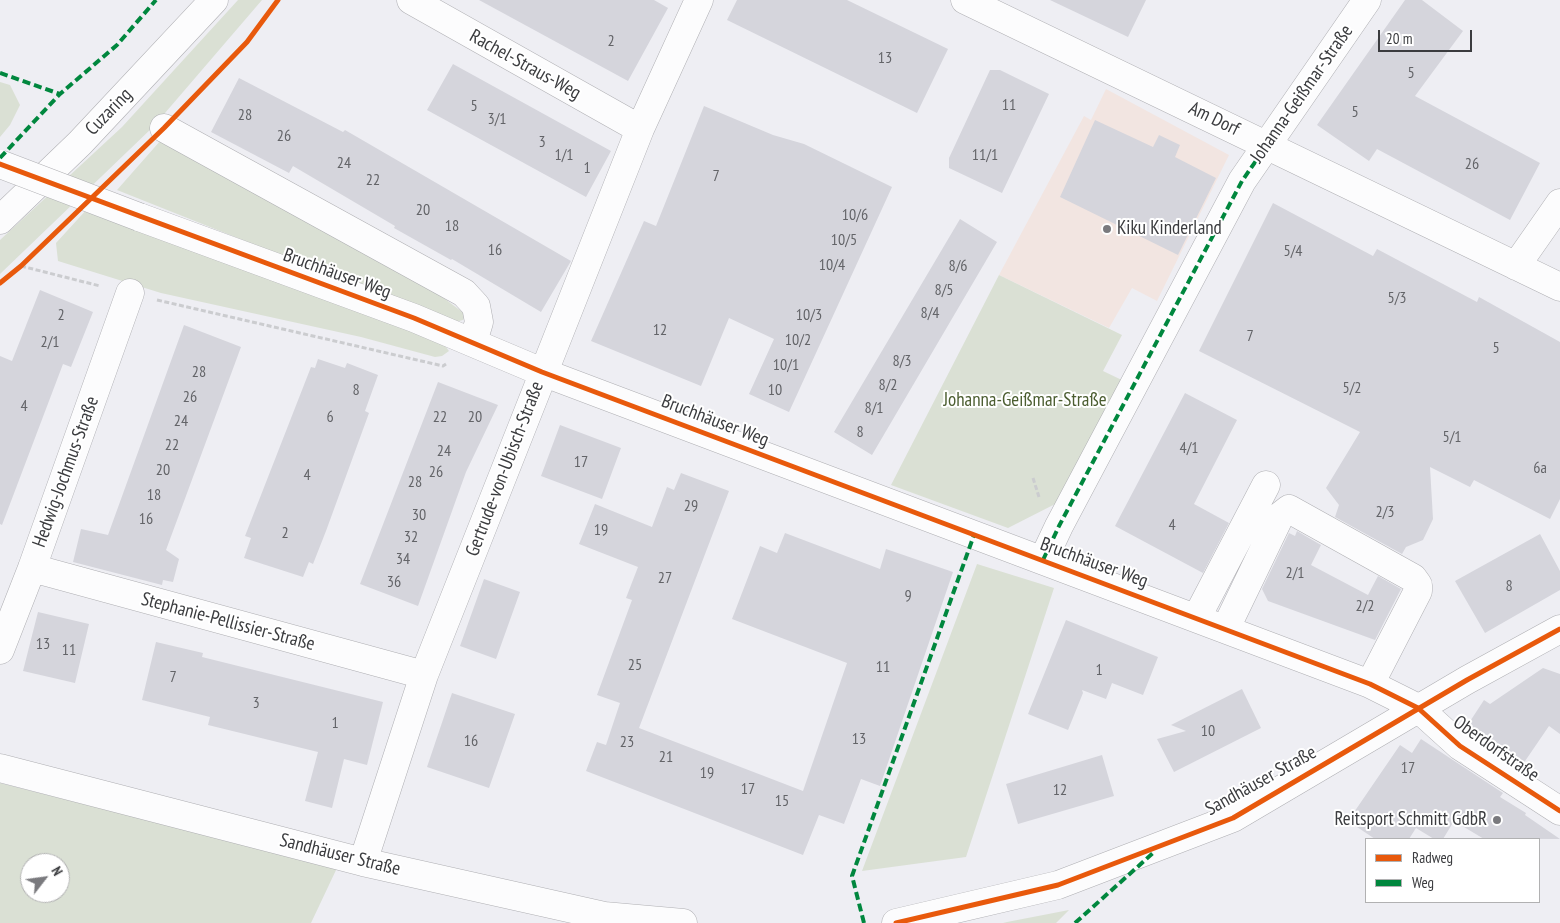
<!DOCTYPE html>
<meta charset="utf-8">
<style>
body{margin:0}
#map{position:relative;width:1560px;height:923px;overflow:hidden;background:#eeeef3;font-family:"PT Sans Narrow",sans-serif}
canvas{display:block}
.legend{position:absolute;left:1365px;top:838px;width:175px;height:65px;box-sizing:border-box;background:#fff;border:1px solid #b1b1b2;margin:0;padding:6px 9px;list-style:none;font-size:15px;color:#3b3c3f}
.legend li{display:flex;align-items:center;gap:10px;height:25px}
.legend b{width:25px;border:1px solid #b1b1b2}
.north{position:absolute;left:20px;top:853px;width:50px;height:50px;box-sizing:border-box;background:#fff;border:1px solid #b1b1b2;border-radius:50%;rotate:60deg;font-size:14px;font-weight:700;line-height:20px;text-align:center;color:#3b3c3f}
.north::after{content:'';display:block;margin:auto;width:18px;height:22px;background:#7a7a7e;clip-path:polygon(50% 0,100% 100%,50% 72%,0 100%)}
.scale{position:absolute;left:1378px;top:30px;width:94px;height:22px;box-sizing:border-box;border:2px solid #3b3c3f;border-top:0;padding-left:6px;font-size:15px;line-height:18px;white-space:nowrap;color:#3b3c3f;-webkit-text-stroke:4px #fff;paint-order:stroke}
</style>
<div id="map">
<canvas width="1560" height="923"></canvas>
<ul class="legend">
<li><b style="height:6px;background:#e8590c"></b>Radweg</li>
<li><b style="height:6px;background:#00873e"></b>Weg</li>
</ul>
<div class="north">N</div>
<div class="scale">20 m</div>
</div>
<script>
const ctx = document.querySelector('canvas').getContext('2d');
ctx.lineJoin = 'round';
function fill(path, color) { ctx.fillStyle = color; ctx.fill(path, 'evenodd'); }
const shape = rows => new Path2D(rows.map(r => 'M' + r).join(''));
function stroke(path, color, width, dash) { ctx.strokeStyle = color; ctx.lineWidth = width; ctx.lineCap = dash ? 'butt' : 'round'; ctx.setLineDash(dash || []); ctx.stroke(path); }
function drawText(font, color, halo, rows, align = 'center') {
  ctx.font = font + ' "PT Sans Narrow",sans-serif'; ctx.lineWidth = 4; ctx.setLineDash([]); ctx.textBaseline = 'middle'; ctx.strokeStyle = halo; ctx.fillStyle = color; for (const [text, x, y, turn = 0] of rows) {
    ctx.save(); ctx.translate(x, y); ctx.rotate((+turn || 0) * Math.PI / 180); ctx.textAlign = isNaN(turn) ? turn : align; if (halo) ctx.strokeText(text, 0, 0); ctx.fillText(text, 0, 0); ctx.restore();
  }
}
fill(shape([
 [1106,89,1229,155,1157,301,1132,288,1109,328,999,275,1084,116,1091,120]
]), '#f2e5e1');
fill(shape([
 [238,0,262,0,153,127,0,274,0,240,122,127],
 [0,82,10,85,20,105,10,125,0,137],
 [161,140,417,278,465,314,463,320,451,323,117,190],
 [88,208,443,343,449,351,442,356,435,357,361,337,161,293,58,261,56,243],
 [999,275,1122,335,1103,371,1126,382,1065,499,1008,528,891,485],
 [977,564,1054,588,966,857,862,871],
 [0,783,337,868,311,923,0,923],
 [30,863,60,863,60,893,30,893],
 [1069,910,1056,923,1003,923,1007,922]
]), '#dae0d4');
fill(shape([
 [479,0,654,0,668,8,628,81],
 [737,0,847,0,948,49,917,113,727,20],
 [1050,0,1146,0,1128,37],
 [1405,0,1422,0,1463,31,1415,96,1540,163,1510,220,1377,149,1369,161,1317,125],
 [453,64,611,151,586,197,427,110],
 [990,70,1000,70,1049,94,1002,193,949,168,949,158],
 [239,78,343,132,345,130,571,261,541,312,452,259,451,260,394,228,395,226,293,166,289,173,211,132],
 [704,106,773,135,804,144,892,187,789,412,749,394,774,339,729,318,701,386,591,341,644,221,656,226],
 [1095,120,1153,147,1159,135,1180,145,1175,157,1216,178,1178,255,1060,197],
 [1273,203,1373,256,1377,249,1477,302,1479,297,1560,342,1560,499,1550,519,1474,480,1470,487,1430,467,1433,519,1423,540,1406,547,1402,554,1335,517,1339,505,1326,488,1360,432,1199,351],
 [960,219,997,242,872,455,834,432],
 [40,290,93,312,71,367,63,364,2,525,0,524,0,356,12,361],
 [184,325,241,347,166,550,179,559,173,582,163,580,162,585,73,562,81,529,108,535],
 [318,359,345,368,347,363,378,375,365,411,369,413,326,531,313,564,309,562,303,577,244,558,251,538,245,536,311,367,315,368],
 [438,382,498,405,466,472,418,606,360,584],
 [1185,393,1237,420,1194,504,1229,523,1203,573,1115,526],
 [560,425,621,448,602,499,541,476],
 [681,473,729,491,639,728,803,791,847,663,732,619,760,546,777,553,785,533,880,569,886,549,953,572,880,786,861,779,844,824,819,815,803,855,586,771,597,742,606,745,620,703,597,695,632,600,626,598,638,567,579,544,595,504,652,527,667,487,674,490],
 [1297,531,1321,545,1311,565,1368,595,1378,576,1401,589,1375,640,1268,601,1262,589,1289,533,1295,536],
 [1540,534,1560,571,1560,590,1485,633,1455,581],
 [484,579,520,592,496,659,460,646],
 [38,612,89,624,75,683,23,671],
 [1066,620,1158,657,1143,695,1112,683,1106,699,1082,690,1083,693,1068,730,1028,714],
 [156,642,203,653,202,657,383,702,367,765,344,759,332,808,305,801,318,752,208,725,210,717,142,700],
 [1543,668,1560,674,1560,734,1549,726,1521,767,1465,729,1484,700,1490,704],
 [1242,689,1261,728,1174,772,1157,739,1186,731,1171,725],
 [452,693,515,714,489,788,427,767],
 [1421,739,1503,793,1500,797,1526,813,1525,815,1560,839,1484,839,1454,821,1443,839,1434,839,1416,828,1409,839,1375,839,1348,821,1400,745,1412,753],
 [1102,755,1114,796,1018,824,1006,784]
]), '#d5d5dc');
const minor = shape([
 [411,0,640,129],
 [965,0,1560,287],
 [164,128,464,293,476,306,479,322,473,342],
 [139,217,414,318,542,372,1370,684,1418,708,1460,746,1560,811],
 [1516,266,1560,203],
 [1043,560,1059,526,1242,181,1367,0],
 [32,568,424,675],
 [1197,617,1266,485],
 [1226,628,1280,516,1289,509,1413,578,1418,585,1418,591,1370,684],
 [0,650,32,568,130,293],
 [0,768,363,862,604,916,683,923],
 [363,862,424,675,640,129,699,0],
 [896,923,1058,885,1233,818,1467,680,1560,629]
]);
const major = shape([
 [0,220,80,143,214,0]
]);
stroke(minor, '#afafb3', 29);
stroke(major, '#afafb3', 29);
stroke(shape([
 [21,266,100,286],
 [157,300,443,366,446,364],
 [1033,478,1039,497]
]), '#cbcccf', 3, [5, 2.5]);
stroke(minor, '#fcfcfd', 28);
stroke(major, '#fcfcfd', 28);
const minorBridge = shape([
 [0,164,139,217]
]);
stroke(minorBridge, '#afafb3', 29, []);
stroke(minorBridge, '#fcfcfd', 28);
stroke(shape([
 [0,73,60,94,117,45,156,0],
 [0,158,60,94],
 [1043,560,1059,526,1242,181,1267,145],
 [864,923,852,876,974,535],
 [1075,923,1153,853]
]), '#00873e', 4, [8, 4]);
stroke(shape([
 [0,164,414,318,542,372,1370,684,1418,708,1460,746,1560,811],
 [0,283,21,266,164,128,247,42,278,0],
 [896,923,1058,885,1233,818,1467,680,1560,629]
]), '#e8590c', 5);
for (const [x, y, r, color] of [
 [1107,229,5,"#7a7a7e"],
 [1497,820,5,"#7a7a7e"]
]) { const dot = new Path2D(); dot.arc(x, y, r, 0, 2 * Math.PI); ctx.fillStyle = color; ctx.fill(dot); stroke(dot, '#fff', 2); }
drawText('16px', '#636468', null, [
 ["2",611,41],
 ["13",885,58],
 ["5",1411,73],
 ["11",1009,105],
 ["5",474,106],
 ["5",1355,112],
 ["28",245,115],
 ["3/1",497,119],
 ["26",284,136],
 ["3",542,142],
 ["1/1",564,155],
 ["11/1",985,155],
 ["24",344,163],
 ["26",1472,164],
 ["1",587,168],
 ["7",716,176],
 ["22",373,180],
 ["20",423,210],
 ["10/6",855,215],
 ["18",452,226],
 ["10/5",844,240],
 ["16",495,250],
 ["5/4",1293,251],
 ["10/4",832,265],
 ["8/6",958,266],
 ["8/5",944,290],
 ["5/3",1397,298],
 ["8/4",930,313],
 ["2",61,315],
 ["10/3",809,315],
 ["12",660,330],
 ["7",1250,336],
 ["10/2",798,340],
 ["2/1",50,342],
 ["5",1496,348],
 ["8/3",902,361],
 ["10/1",786,365],
 ["28",199,372],
 ["8/2",888,385],
 ["5/2",1352,388],
 ["8",356,390],
 ["10",775,390],
 ["26",190,397],
 ["4",24,406],
 ["8/1",874,408],
 ["6",330,417],
 ["22",440,417],
 ["20",475,417],
 ["24",181,421],
 ["8",860,432],
 ["5/1",1452,437],
 ["22",172,445],
 ["4/1",1189,448],
 ["24",444,451],
 ["17",581,462],
 ["6a",1540,468],
 ["20",163,470],
 ["26",436,472],
 ["4",307,475],
 ["28",415,482],
 ["18",154,495],
 ["29",691,506],
 ["2/3",1385,512],
 ["30",419,515],
 ["16",146,519],
 ["4",1172,525],
 ["19",601,530],
 ["2",285,533],
 ["32",411,537],
 ["34",403,559],
 ["2/1",1295,573],
 ["27",665,578],
 ["36",394,582],
 ["8",1509,586],
 ["9",908,596],
 ["2/2",1365,606],
 ["13",43,644],
 ["11",69,650],
 ["25",635,665],
 ["11",883,667],
 ["1",1099,670],
 ["7",173,677],
 ["3",256,703],
 ["1",335,723],
 ["10",1208,731],
 ["13",859,739],
 ["16",471,741],
 ["23",627,742],
 ["21",666,757],
 ["17",1408,768],
 ["19",707,773],
 ["17",748,789],
 ["12",1060,790],
 ["15",782,801]
]);
drawText('19px', '#3b3c3f', '#fff', [
 ["Rachel-Straus-Weg",525,65,29],
 ["Johanna-Geißmar-Straße",1302,94,-55],
 ["Cuzaring",109,112,-46],
 ["Am Dorf",1214,119,26],
 ["Bruchhäuser Weg",337,274,20],
 ["Bruchhäuser Weg",715,421,21],
 ["Gertrude-von-Ubisch-Straße",505,469,-69],
 ["Hedwig-Jochmus-Straße",66,472,-70],
 ["Bruchhäuser Weg",1094,563,20],
 ["Stephanie-Pellissier-Straße",228,622,15],
 ["Oberdorfstraße",1496,749,35],
 ["Sandhäuser Straße",1261,781,-29],
 ["Sandhäuser Straße",340,855,14]
]);
drawText('19px', '#3b3c3f', '#fff', [
 ["Kiku Kinderland",1117,229],
 ["Reitsport Schmitt GdbR",1487,820,"right"]
], 'left');
drawText('19px', '#4b5d30', '#fff', [
 ["Johanna-Geißmar-Straße",1025,401]
]);
</script>
